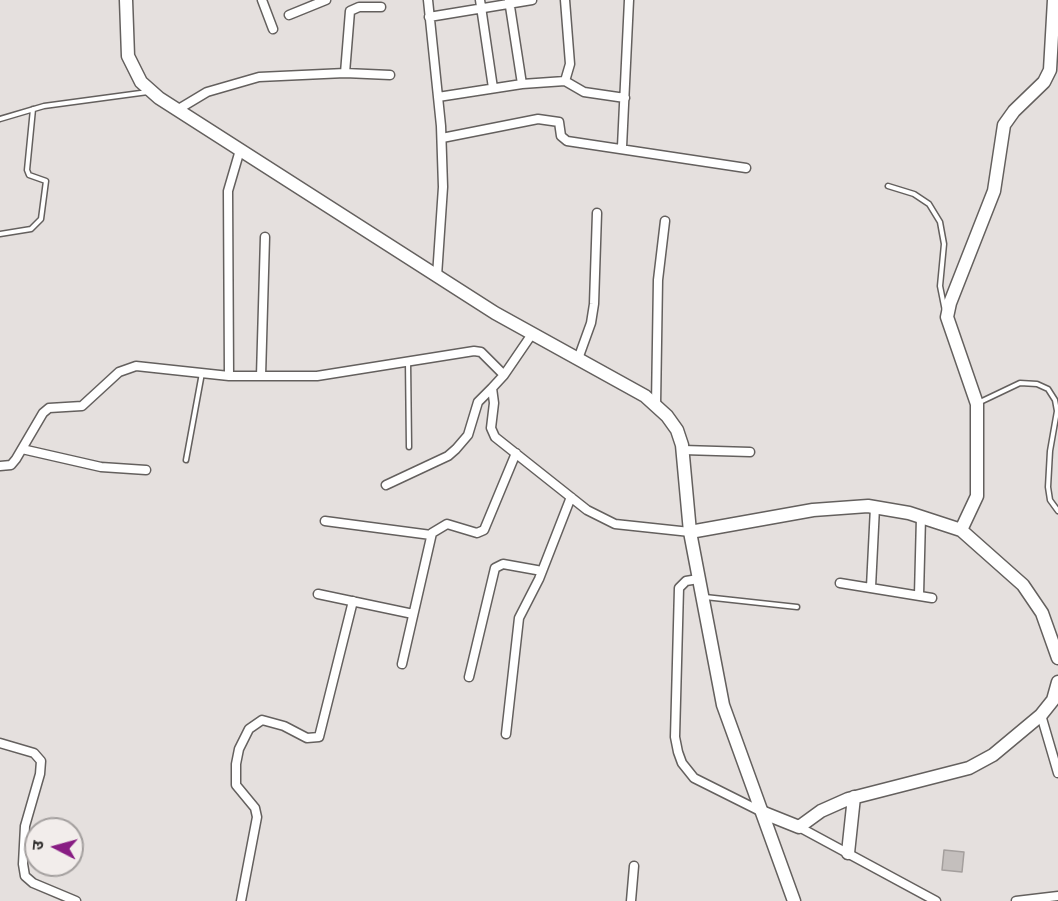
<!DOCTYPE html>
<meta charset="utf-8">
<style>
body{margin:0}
#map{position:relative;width:1058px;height:901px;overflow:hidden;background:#e5e0de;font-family:Helvetica,"Noto Sans Devanagari",sans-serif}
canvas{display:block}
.north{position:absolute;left:24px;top:817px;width:60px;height:60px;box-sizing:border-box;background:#f2edeb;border:2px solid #a4a09f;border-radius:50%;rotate:276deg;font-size:16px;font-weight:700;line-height:24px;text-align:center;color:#2f2d2c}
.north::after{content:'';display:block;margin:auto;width:21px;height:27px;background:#881d83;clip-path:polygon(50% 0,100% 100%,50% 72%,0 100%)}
</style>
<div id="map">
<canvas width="1058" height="901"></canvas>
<div class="north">उ</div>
</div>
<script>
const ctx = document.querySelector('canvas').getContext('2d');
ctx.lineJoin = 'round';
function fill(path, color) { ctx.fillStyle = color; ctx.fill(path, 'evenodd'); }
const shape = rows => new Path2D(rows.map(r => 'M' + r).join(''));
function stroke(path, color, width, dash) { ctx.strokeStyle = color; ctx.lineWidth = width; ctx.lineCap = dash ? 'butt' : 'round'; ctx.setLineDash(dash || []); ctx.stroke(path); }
const building = shape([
 [944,850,964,852,962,872,942,870,944,850]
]);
fill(building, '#c4bfbd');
stroke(building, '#a49f9d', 1.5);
const lane = shape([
 [0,119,44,106,148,92],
 [888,186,914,194,929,204,940,222,944,244,940,286,945,311],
 [0,234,31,229,41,219,46,181,29,175,27,170,33,109],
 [408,361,409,447],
 [978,403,1020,383,1037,384,1048,389,1055,400,1057,411,1050,451,1048,487,1050,500,1058,511],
 [186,460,202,373],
 [705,597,797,607]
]);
const street = shape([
 [262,0,273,29],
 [428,0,441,126,443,187,437,276],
 [480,0,493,88],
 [509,0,522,84],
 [289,15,326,0],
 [429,17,532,0],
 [345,73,350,11,359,7,381,7],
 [565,81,584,92,625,98],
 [438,97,522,84,565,81,570,64,565,0],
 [177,110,207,92,259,77,345,73,390,75],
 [442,138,538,119,559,122,561,136,567,141,746,168],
 [622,147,629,0],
 [578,359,591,323,594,304,597,213],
 [504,375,492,388,494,403,491,428,495,437,587,510,615,524,690,532],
 [229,376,228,191,240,150],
 [261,376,265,237],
 [656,405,658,280,665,221],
 [22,449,101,467,146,470],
 [683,450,750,452],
 [0,466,11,465,16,459,43,413,49,408,82,406,119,372,136,366,229,376,317,376,474,351,481,352,504,375,532,334],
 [386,485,448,456,456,449,468,435,478,402,492,388],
 [325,521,431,535],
 [698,579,686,581,679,588,675,737,678,752,682,763,694,778,764,813],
 [840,583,932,598],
 [871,587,875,507],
 [318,594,413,614],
 [919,595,921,517],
 [402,664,432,533,447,524,477,533,484,530,516,453],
 [469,677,495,568,503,564,542,571],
 [1041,715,1058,773],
 [506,734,519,618,539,579,571,497],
 [0,743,34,753,41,761,40,774,25,826,23,864,25,876,33,883,76,901],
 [799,827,936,901],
 [241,901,257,817,255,808,236,785,236,764,239,749,249,729,262,720,284,726,307,738,319,737,353,601],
 [631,901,634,866],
 [1016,901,1058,896]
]);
const secondary = shape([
 [961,530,977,496,977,404,947,317,950,303,994,191,1004,125,1014,111,1044,82,1050,70,1054,0],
 [690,532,813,510,868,506,909,513,961,530,1023,585,1042,613,1058,658],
 [764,813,799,827,821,811,848,799,969,768,993,755,1041,715,1053,700,1058,682],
 [848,853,854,797]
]);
const primary = shape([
 [126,0,128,56,141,82,159,98,495,313,645,396,667,416,677,430,682,445,690,532,723,705,794,901]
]);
stroke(lane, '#64605e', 7);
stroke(street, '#64605e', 11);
stroke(secondary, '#64605e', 15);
stroke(primary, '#64605e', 15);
stroke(lane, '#fff', 4);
stroke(street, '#fff', 8);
stroke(secondary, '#fff', 12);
stroke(primary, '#fff', 12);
</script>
